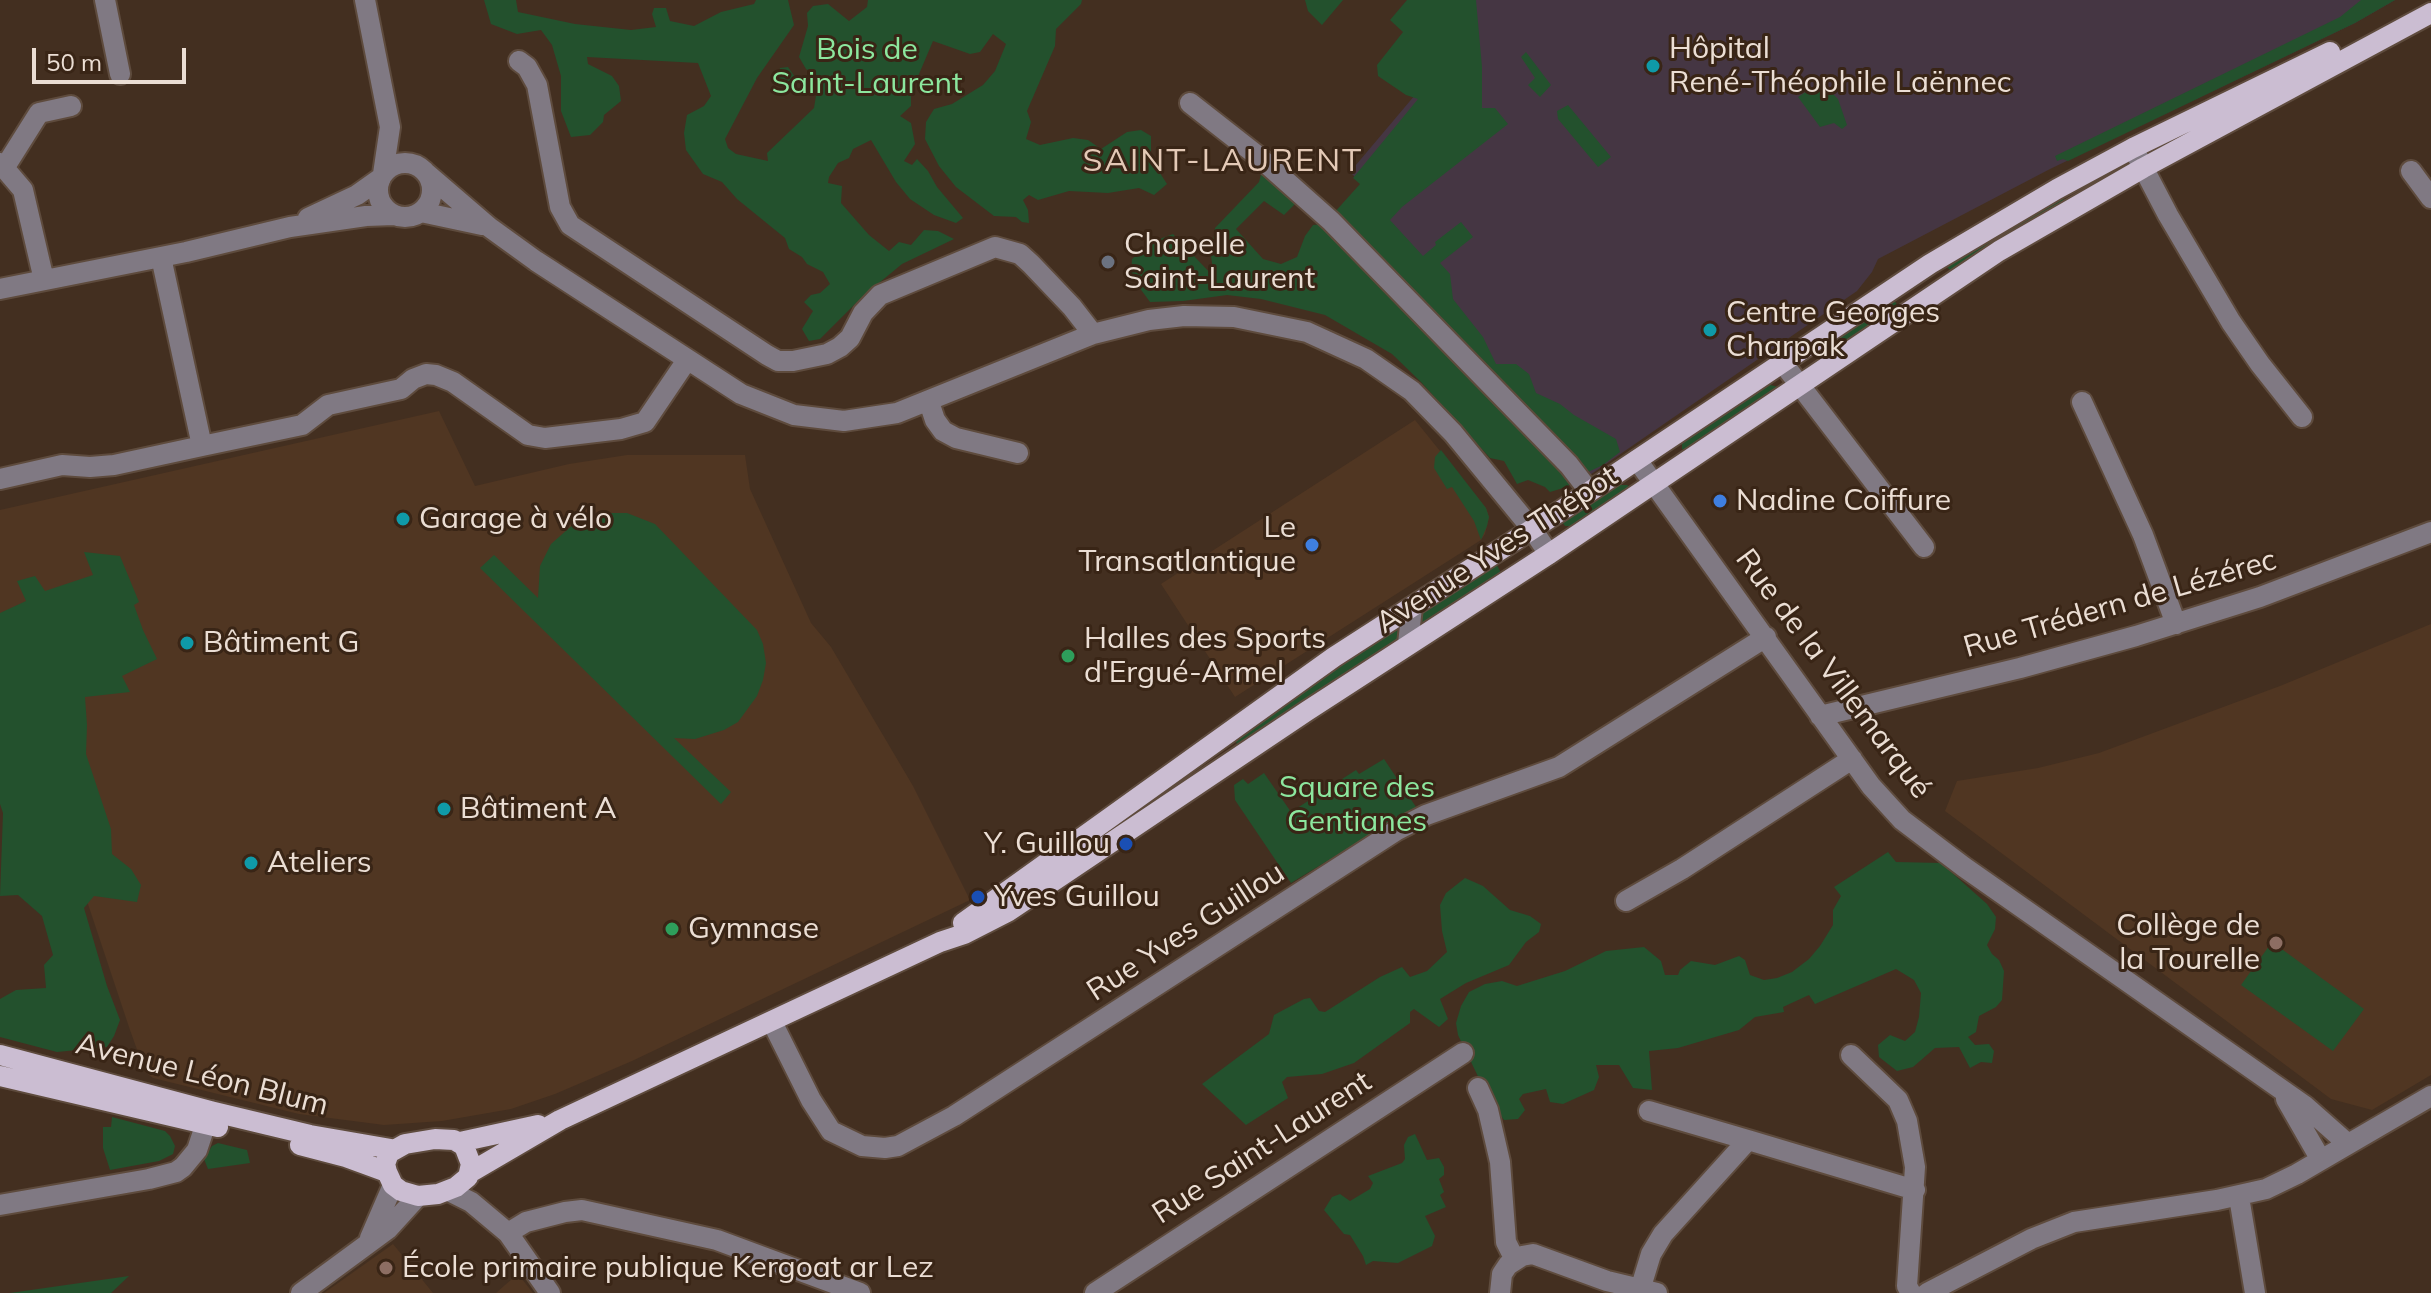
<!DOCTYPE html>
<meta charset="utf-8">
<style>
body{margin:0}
#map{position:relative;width:2431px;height:1293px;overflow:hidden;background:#432f20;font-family:Mulish,sans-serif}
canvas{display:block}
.scale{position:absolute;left:32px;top:48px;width:154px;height:36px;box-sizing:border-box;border:4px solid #ebded4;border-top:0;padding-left:10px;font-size:24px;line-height:28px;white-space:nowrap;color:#ebded4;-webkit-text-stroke:6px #392516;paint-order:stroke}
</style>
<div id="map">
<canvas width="2431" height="1293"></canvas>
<div class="scale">50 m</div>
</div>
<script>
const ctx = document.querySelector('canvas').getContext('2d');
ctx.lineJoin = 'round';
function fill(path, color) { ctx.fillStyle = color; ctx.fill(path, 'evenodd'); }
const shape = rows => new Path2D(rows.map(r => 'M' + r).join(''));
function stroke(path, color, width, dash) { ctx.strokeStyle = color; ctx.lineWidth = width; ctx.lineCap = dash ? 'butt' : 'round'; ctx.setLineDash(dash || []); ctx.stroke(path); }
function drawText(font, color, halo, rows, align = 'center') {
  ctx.font = font + ' Mulish,sans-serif'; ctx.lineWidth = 6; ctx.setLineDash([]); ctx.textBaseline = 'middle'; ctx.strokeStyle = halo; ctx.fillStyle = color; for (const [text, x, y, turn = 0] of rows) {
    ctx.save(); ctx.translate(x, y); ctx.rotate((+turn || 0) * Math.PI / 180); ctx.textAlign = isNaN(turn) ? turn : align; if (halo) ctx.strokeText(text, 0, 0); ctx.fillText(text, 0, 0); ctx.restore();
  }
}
fill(shape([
 [439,411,475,486,569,464,627,455,745,455,750,489,811,623,831,647,913,786,970,900,632,1061,555,1094,511,1109,442,1121,384,1125,299,1114,153,1078,145,1072,130,1030,50,790,0,624,0,510],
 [1415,420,1486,508,1489,517,1485,534,1481,540,1235,697,1161,584],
 [2431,624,2431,1075,2372,1110,2331,1099,1945,811,1957,781,2038,768,2099,753,2280,686],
 [393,1244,433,1293,324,1293],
 [518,1274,533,1293,496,1293,505,1285]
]), '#503622');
fill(shape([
 [1441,0,2395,0,2355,23,2050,169,1878,259,1872,272,1857,291,1587,477,1337,214,1362,184,1350,172,1426,82]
]), '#453643');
fill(shape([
 [484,0,516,0,518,12,575,24,631,30,656,27,652,14,654,8,666,8,670,21,694,26,721,12,754,4,756,0,788,0,794,25,757,78,725,139,728,148,736,154,768,161,767,153,814,108,819,77,806,69,799,57,808,26,807,13,813,6,828,4,849,21,867,7,868,0,1082,0,1081,4,1056,29,1055,46,1027,111,1031,122,1026,139,1040,145,1073,138,1088,140,1101,149,1127,132,1141,130,1151,136,1151,159,1167,184,1154,195,1139,188,1108,193,1069,191,1038,200,1029,195,1023,200,1028,210,1029,223,1022,222,1016,217,994,216,956,187,939,166,925,139,926,122,934,109,952,104,983,85,995,71,1006,44,993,34,980,52,970,54,933,41,911,93,911,106,900,116,911,123,915,144,904,161,912,165,917,159,928,171,937,187,963,218,956,223,934,215,910,199,896,182,871,140,853,149,849,158,838,163,829,177,828,183,842,186,841,203,869,235,889,251,899,242,911,245,924,230,938,231,954,239,902,264,862,297,820,339,809,341,802,329,813,311,804,302,811,295,820,293,830,284,823,272,807,264,802,257,789,249,785,238,737,199,722,182,703,174,686,150,684,133,687,115,704,106,711,96,698,63,587,57,588,64,612,76,619,86,621,101,604,115,603,122,590,135,571,137,561,111,561,76,552,45,541,30,517,34,491,24],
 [1305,0,1343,0,1322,25,1308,11],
 [1407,0,1476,0,1482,67,1482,108,1495,108,1508,124,1402,207,1390,220,1423,256,1436,245,1435,242,1461,222,1473,237,1440,263,1450,274,1453,299,1483,337,1496,364,1516,364,1529,374,1536,393,1560,404,1574,415,1616,439,1620,452,1603,465,1588,472,1578,463,1574,483,1560,489,1550,492,1545,487,1528,480,1517,484,1504,461,1490,458,1421,382,1392,354,1325,315,1261,299,1227,295,1183,301,1150,302,1131,276,1132,259,1152,242,1173,234,1214,277,1211,256,1215,228,1259,182,1263,167,1300,199,1284,215,1264,201,1236,229,1263,259,1281,264,1297,257,1305,236,1313,225,1324,224,1360,184,1353,178,1418,99,1406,95,1378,76,1377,65,1403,32,1390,20],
 [2361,0,2395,0,2355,23,2068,161,2063,159,2057,161,2055,156,2340,17],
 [1526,52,1551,85,1540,97,1528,85,1535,78,1521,57],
 [788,67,795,77,795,89,792,92,785,90,777,79,780,68],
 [1819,88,1831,92,1838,99,1847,125,1842,129,1834,123,1820,127,1798,97,1810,89],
 [1568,105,1611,157,1598,167,1558,119,1557,111],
 [2051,197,2067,200,2067,202,1953,273,1946,266],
 [1892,297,1900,309,1833,354,1823,341],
 [1770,385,1779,387,1688,451,1682,449,1682,437,1754,388],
 [1441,450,1486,508,1489,517,1487,526,1481,540,1474,521,1452,487,1447,489,1434,468,1435,457],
 [1611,485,1627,485,1632,488,1573,526,1565,526,1560,519],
 [606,513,627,513,655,524,757,630,763,644,766,663,763,680,757,696,738,722,724,730,695,739,674,738,731,792,721,804,480,568,494,555,538,598,540,566,551,544,576,522],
 [84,552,120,556,139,602,134,605,143,630,157,659,122,676,130,692,85,697,87,725,86,754,111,829,112,854,131,869,141,885,137,902,94,896,84,908,107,986,120,1020,114,1036,107,1047,57,1052,0,1037,0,999,16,990,46,988,44,965,53,955,42,916,18,895,0,896,3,813,0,804,0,613,26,601,17,581,35,576,45,591,93,575],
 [1496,563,1502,575,1418,629,1418,610],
 [1402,621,1399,640,1238,751,1235,735],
 [1384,759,1416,807,1291,883,1235,800,1234,785,1243,779,1248,784,1264,773,1291,812,1356,770,1359,774],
 [1888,852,1896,862,1941,863,1987,904,1996,917,1995,929,1987,945,1992,954,1999,960,2004,971,2002,1000,1996,1007,1979,1016,1976,1032,1968,1037,1975,1045,1989,1044,1994,1051,1992,1063,1981,1062,1970,1068,1959,1047,1935,1048,1913,1067,1897,1071,1879,1057,1878,1045,1890,1035,1905,1041,1915,1032,1919,1017,1921,993,1914,980,1896,969,1815,1004,1809,995,1783,1007,1784,1012,1755,1017,1739,1030,1678,1048,1649,1051,1652,1090,1633,1088,1619,1065,1596,1065,1599,1077,1594,1090,1563,1104,1550,1102,1546,1089,1523,1094,1519,1099,1525,1110,1518,1119,1504,1120,1496,1109,1495,1100,1487,1095,1458,1035,1456,1023,1461,1006,1469,992,1485,984,1502,981,1517,986,1565,971,1606,951,1644,947,1661,961,1665,975,1678,975,1680,970,1691,961,1715,965,1739,956,1745,960,1750,975,1764,980,1777,978,1792,972,1809,959,1820,946,1833,925,1833,910,1841,896,1834,887],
 [1465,878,1483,886,1510,910,1530,916,1541,924,1539,932,1526,942,1509,965,1466,983,1440,999,1448,1019,1439,1027,1414,1009,1410,1012,1410,1023,1354,1063,1322,1074,1287,1077,1282,1082,1288,1098,1246,1125,1202,1084,1269,1034,1274,1015,1304,999,1310,998,1319,1011,1325,1012,1380,977,1402,967,1410,977,1427,971,1447,952,1442,931,1440,905,1446,893],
 [2272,942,2364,1009,2333,1051,2241,985],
 [112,1117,165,1131,170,1136,175,1146,173,1154,159,1161,110,1170,103,1148,103,1127,111,1127],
 [1415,1134,1427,1160,1439,1158,1444,1167,1444,1175,1439,1179,1444,1192,1440,1195,1446,1207,1425,1216,1435,1236,1432,1246,1398,1263,1373,1261,1366,1265,1363,1256,1350,1235,1344,1234,1324,1210,1332,1197,1340,1194,1350,1201,1370,1189,1373,1183,1368,1176,1402,1163,1405,1159,1404,1145,1408,1137],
 [218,1143,247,1150,250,1163,208,1169,204,1159,212,1146],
 [129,1276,111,1293,10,1293]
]), '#23512d');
const minor = shape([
 [105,0,120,74],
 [365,0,390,127,383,174],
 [519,61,527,67,537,85,560,207,570,225,767,355,778,361,793,361,827,354,840,347,850,338,863,313,880,295,995,247,1020,254,1031,264,1072,307,1093,334],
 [1190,103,1259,157,1331,221,1569,465,1589,491],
 [2133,148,2168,215,2231,322,2260,364,2302,417],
 [0,163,23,190,44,280],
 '378 190a27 27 0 1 1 54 0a27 27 0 1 1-54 0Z',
 [5,167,39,113,71,106],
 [2411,171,2431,198],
 [425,172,489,227,536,261,741,394,794,415,844,421,897,413,1093,334,1149,320,1184,316,1234,317,1307,332,1366,359,1412,391,1453,433,1532,529,1549,554],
 [421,212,482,225],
 [308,218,357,195,381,178],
 [0,289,186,252,290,227,366,216,394,215],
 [1782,362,1924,547],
 [929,402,935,420,943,431,956,438,1018,453],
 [2082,402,2143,535,2176,624],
 [202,446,302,425,328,405,401,389,413,379,426,374,436,375,453,382,528,435,545,438,621,429,645,422,687,360],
 [1637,460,1871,786,1902,820,1964,867,2305,1106,2348,1144],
 [0,479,62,465,90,467,114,465,202,446,161,257],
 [1408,644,1412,607],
 [1820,716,2020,668,2136,636,2260,597,2431,532],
 [1626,901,1682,869,1852,759],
 [772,1022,811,1100,831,1131,862,1146,885,1148,898,1146,954,1116,1397,830,1426,815,1559,767,1766,637],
 [1851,1055,1898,1100,1907,1121,1915,1167,1907,1286,1911,1293],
 [1478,1088,1488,1110,1500,1162,1506,1242,1515,1260],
 [2286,1099,2321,1160],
 [1649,1111,1748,1140],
 [449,1191,471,1202,508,1233,550,1293],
 [2239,1197,2255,1293],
 [0,1205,149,1179,176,1172,183,1167,197,1150,210,1111],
 [508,1233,526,1222,565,1212,582,1210,717,1240,860,1293],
 [370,1238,393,1185],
 [1640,1290,1651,1254,1663,1234,1748,1140,1915,1190],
 [301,1293,388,1229,418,1196],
 [1095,1293,1463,1053],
 [1500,1293,1502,1274,1508,1265,1522,1256,1533,1254,1607,1281,1657,1293],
 [1927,1293,2031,1239,2074,1222,2217,1200,2266,1189,2297,1174,2431,1096]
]);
const major = shape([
 [963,923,1334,657,1562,510,1930,264,2057,189,2133,148,2330,52],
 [0,1055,210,1111,310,1135,391,1149],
 [0,1076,218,1127],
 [435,1139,454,1140,464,1146,471,1164,468,1177,456,1187,438,1194,418,1196,401,1191,393,1185,387,1172,385,1164,389,1153,405,1144,435,1139],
 [460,1142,538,1125],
 [300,1145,346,1157,387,1172],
 [471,1172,560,1120,940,942,964,934,1009,911,1307,711,1549,554,1999,251,2143,168,2431,13]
]);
stroke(minor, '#5e4b3d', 24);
stroke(major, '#5e4b3d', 24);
stroke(minor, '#807983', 20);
stroke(major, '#cbbdd2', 20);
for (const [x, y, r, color] of [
 [1653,66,8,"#0f9aa8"],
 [1108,262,8,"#6b7280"],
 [1710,330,8,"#0f9aa8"],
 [1720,501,8,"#3f7fe0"],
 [403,519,8,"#0f9aa8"],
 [1312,545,8,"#3f7fe0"],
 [187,643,8,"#0f9aa8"],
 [1068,656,8,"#2e9e5b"],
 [444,809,8,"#0f9aa8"],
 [1126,844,8,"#1a4fb4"],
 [251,863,8,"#0f9aa8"],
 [978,897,8,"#1a4fb4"],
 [672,929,8,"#2e9e5b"],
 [2276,943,8,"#8d6e63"],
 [386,1268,8,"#8d6e63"]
]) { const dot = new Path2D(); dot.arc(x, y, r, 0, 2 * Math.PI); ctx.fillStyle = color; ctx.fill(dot); stroke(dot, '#392516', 3); }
drawText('30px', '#ebded4', '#392516', [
 ["Hôpital",1669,49],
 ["René-Théophile Laënnec",1669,83],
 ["Chapelle",1124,245],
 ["Saint-Laurent",1124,279],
 ["Centre Georges",1726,313],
 ["Charpak",1726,347],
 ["Nadine Coiffure",1736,501],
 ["Garage à vélo",419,519],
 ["Le",1296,528,"right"],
 ["Transatlantique",1296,562,"right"],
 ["Halles des Sports",1084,639],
 ["d'Ergué-Armel",1084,673],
 ["Bâtiment G",203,643],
 ["Bâtiment A",460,809],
 ["Y. Guillou",1110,844,"right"],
 ["Ateliers",267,863],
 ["Yves Guillou",994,897],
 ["Collège de",2260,926,"right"],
 ["la Tourelle",2260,960,"right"],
 ["Gymnase",688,929],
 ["École primaire publique Kergoat ar Lez",402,1268]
], 'left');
drawText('30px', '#8ce79e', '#392516', [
 ["Bois de",867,50],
 ["Saint-Laurent",867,84],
 ["Square des",1357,788],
 ["Gentianes",1357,822]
]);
drawText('30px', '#ebded4', '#392516', [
 ["Avenue Yves Thépot",1497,550,-33],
 ["Rue Trédern de Lézérec",2120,604,-16],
 ["Rue de la Villemarqué",1833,674,53],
 ["Rue Yves Guillou",1186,932,-33],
 ["Avenue Léon Blum",202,1075,14],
 ["Rue Saint-Laurent",1262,1148,-33]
]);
ctx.letterSpacing = '2px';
drawText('32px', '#e3c9b6', '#392516', [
 ["SAINT-LAURENT",1223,161]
]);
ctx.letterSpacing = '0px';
</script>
